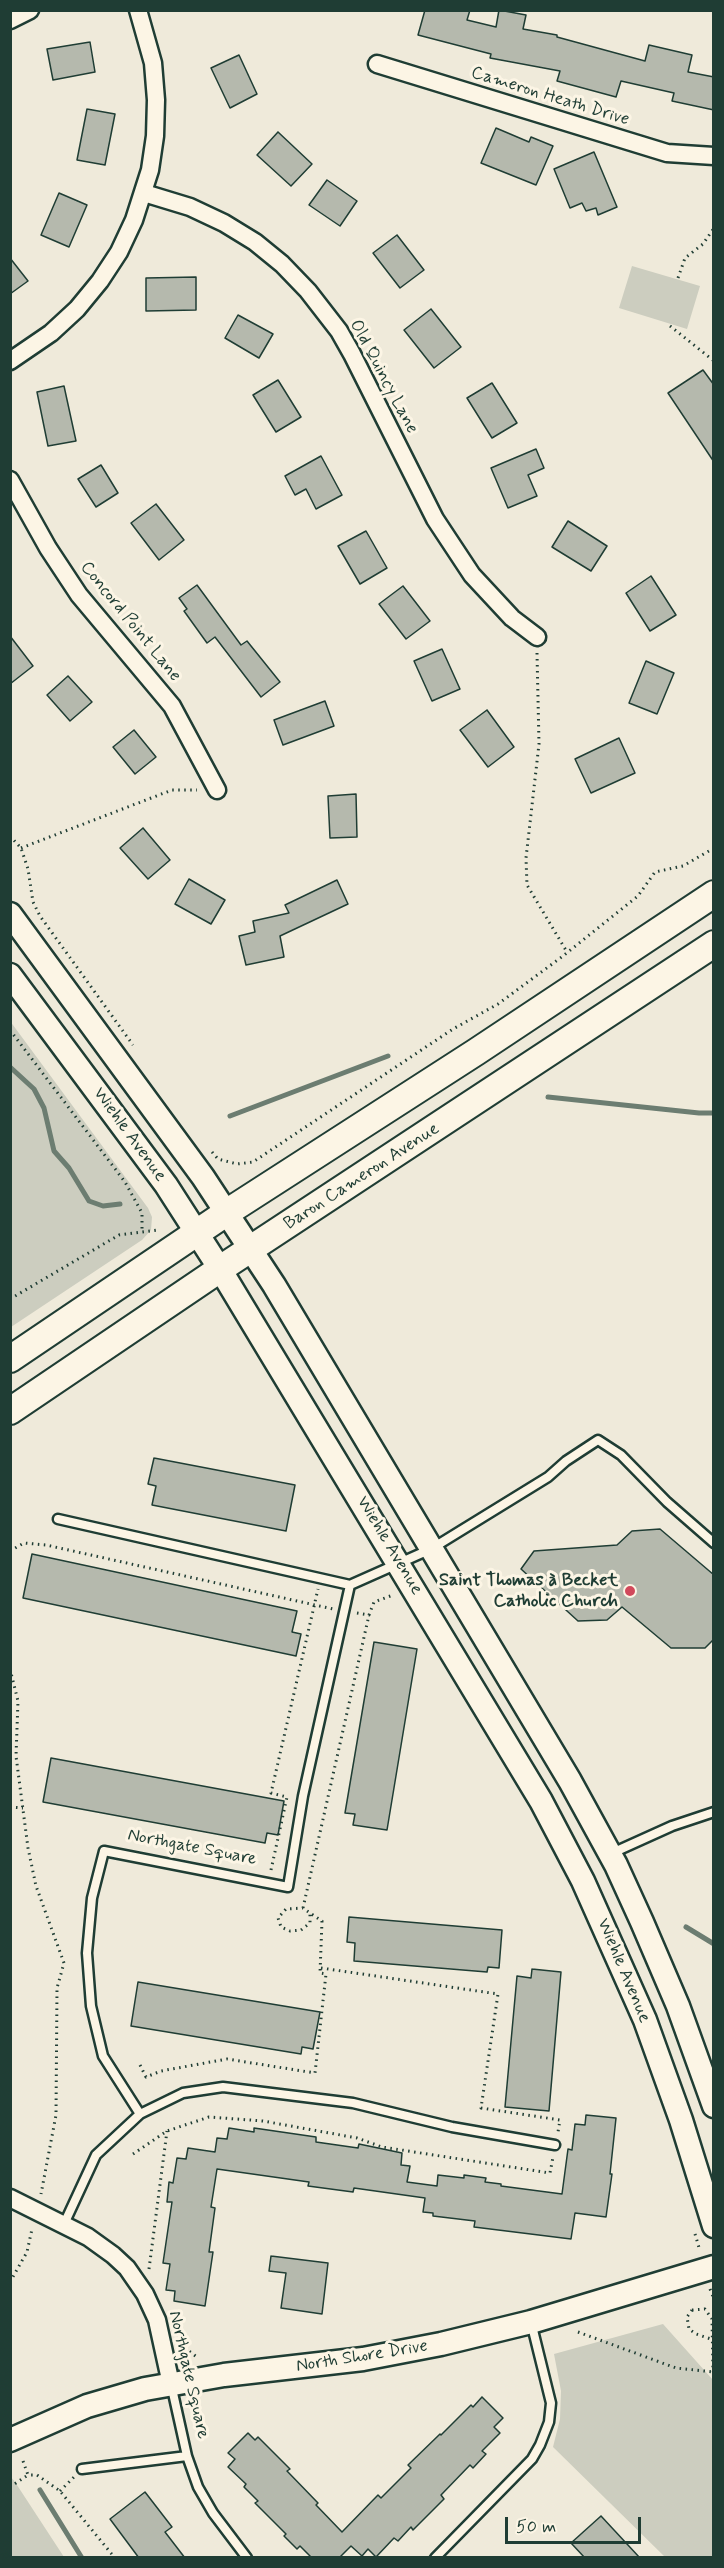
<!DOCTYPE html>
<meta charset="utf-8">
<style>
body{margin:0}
#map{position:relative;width:724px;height:2568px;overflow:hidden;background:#efeada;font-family:Mynerve,sans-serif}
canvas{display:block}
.frame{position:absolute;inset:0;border:12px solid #1f3d34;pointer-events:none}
.scale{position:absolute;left:505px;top:2517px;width:136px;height:27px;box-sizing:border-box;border:3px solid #1f3d34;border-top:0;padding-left:8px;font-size:18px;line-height:21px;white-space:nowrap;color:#1f3d34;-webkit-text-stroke:4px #fcf5e5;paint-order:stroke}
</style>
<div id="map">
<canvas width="724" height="2568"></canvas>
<div class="frame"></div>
<div class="scale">50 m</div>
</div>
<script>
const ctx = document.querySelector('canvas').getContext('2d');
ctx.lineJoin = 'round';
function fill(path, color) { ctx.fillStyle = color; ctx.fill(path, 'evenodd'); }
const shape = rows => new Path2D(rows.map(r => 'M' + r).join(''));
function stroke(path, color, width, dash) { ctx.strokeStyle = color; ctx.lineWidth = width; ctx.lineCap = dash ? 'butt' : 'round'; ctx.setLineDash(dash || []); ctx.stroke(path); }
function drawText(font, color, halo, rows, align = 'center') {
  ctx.font = font + ' Mynerve,sans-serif'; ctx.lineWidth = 6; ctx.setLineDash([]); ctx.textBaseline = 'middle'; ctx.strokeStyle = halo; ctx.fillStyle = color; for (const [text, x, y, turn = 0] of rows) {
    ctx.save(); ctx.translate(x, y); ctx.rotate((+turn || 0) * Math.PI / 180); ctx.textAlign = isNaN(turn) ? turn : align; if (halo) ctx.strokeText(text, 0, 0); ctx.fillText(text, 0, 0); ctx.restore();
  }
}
fill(shape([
 [632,266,700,286,687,329,619,308],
 [10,1021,148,1208,152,1217,151,1230,142,1240,11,1327],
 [663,2324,713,2380,713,2557,665,2557,553,2447,560,2419,561,2391,554,2354],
 [10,2476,15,2482,64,2557,11,2557]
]), '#cccdbf');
stroke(shape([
 [10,1067,34,1089,44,1108,54,1151,69,1168,89,1201,103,1206,120,1204],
 [548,1097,699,1113,714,1113],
 [230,1116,388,1056],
 [686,1927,714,1944],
 [40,2490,82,2558]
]), '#6c7d71', 5);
const building = shape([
 [425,10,470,10,467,20,496,27,499,10,526,15,523,29,557,35,557,37,645,61,649,45,692,55,688,72,714,77,714,110,672,101,674,93,621,81,616,97,557,81,560,71,490,58,491,54,418,35,425,10],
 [90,42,95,72,53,80,47,49,90,42],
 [239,55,257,94,230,108,211,68,239,55],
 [87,109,115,114,105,165,77,160,87,109],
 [496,128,529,142,531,137,553,146,536,185,481,163,496,128],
 [278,132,312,164,291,186,257,155,278,132],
 [594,152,617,207,598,215,596,208,586,211,582,203,570,208,554,169,594,152],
 [327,180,357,201,340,226,309,205,327,180],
 [59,193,87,205,69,247,41,235,59,193],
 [397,235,424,270,400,288,373,253,397,235],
 [10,258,28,281,10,294,10,258],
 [196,277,196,310,146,311,146,278,196,277],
 [431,309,461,347,434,368,404,330,431,309],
 [238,315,273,334,259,358,225,338,238,315],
 [703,370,714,385,714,462,668,393,703,370],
 [278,380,301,417,276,432,253,395,278,380],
 [492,383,517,423,492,438,467,398,492,383],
 [64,386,76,441,48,446,37,392,64,386],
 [536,449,544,468,528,475,537,496,508,508,491,468,536,449],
 [321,456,342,495,316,509,306,489,295,495,285,476,321,456],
 [101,465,118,493,96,507,78,479,101,465],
 [156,504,184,540,159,560,131,523,156,504],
 [568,521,607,546,591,571,552,547,568,521],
 [366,531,387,568,360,584,338,546,366,531],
 [651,576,676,615,650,631,626,593,651,576],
 [197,585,241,645,247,641,280,682,261,697,215,637,207,643,184,611,187,609,179,598,197,585],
 [403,586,430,621,406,639,379,604,403,586],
 [10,636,33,666,10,684,10,636],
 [442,649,460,689,432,701,414,661,442,649],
 [646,661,674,673,657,714,629,703,646,661],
 [68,676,92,702,70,721,47,695,68,676],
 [325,701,334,726,283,745,274,720,325,701],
 [487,710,514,747,488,767,460,730,487,710],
 [134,730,156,757,135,774,113,747,134,730],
 [619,738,635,773,591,793,575,759,619,738],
 [356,794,357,837,330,838,328,796,356,794],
 [143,828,170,860,148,879,120,848,143,828],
 [189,879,225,900,211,924,175,904,189,879],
 [337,880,348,904,280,936,284,957,246,965,239,936,255,932,253,921,289,913,285,905,337,880],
 [154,1458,295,1485,286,1531,152,1505,156,1486,148,1484,154,1458],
 [660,1529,714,1575,714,1639,705,1648,671,1648,622,1607,607,1620,578,1621,521,1569,534,1551,617,1545,632,1531,660,1529],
 [32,1554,297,1611,292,1632,301,1634,296,1656,23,1598,32,1554],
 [374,1642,417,1649,387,1830,353,1825,355,1814,345,1813,374,1642],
 [51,1758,284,1801,278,1835,267,1833,265,1843,43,1802,51,1758],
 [349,1917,502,1930,499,1968,488,1967,487,1972,354,1961,355,1943,347,1942,349,1917],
 [532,1969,561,1972,549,2111,505,2107,517,1976,531,1978,532,1969],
 [138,1982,320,2012,313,2049,302,2047,301,2054,131,2026,138,1982],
 [586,2115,616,2118,610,2174,612,2174,606,2217,575,2213,571,2239,474,2227,475,2221,433,2216,433,2213,423,2212,425,2198,354,2188,353,2192,308,2186,309,2182,217,2169,211,2207,215,2208,209,2252,213,2252,205,2306,174,2301,175,2291,166,2290,170,2264,163,2263,172,2202,167,2202,169,2182,173,2183,177,2158,186,2159,188,2148,215,2152,217,2138,227,2139,229,2128,254,2132,254,2128,316,2137,316,2142,358,2148,359,2144,402,2153,401,2165,410,2166,407,2182,437,2186,438,2175,464,2178,464,2175,486,2178,485,2182,501,2184,501,2186,562,2194,568,2149,572,2150,575,2124,585,2125,586,2115],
 [271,2256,328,2263,322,2314,281,2308,286,2273,269,2271,271,2256],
 [482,2397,503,2418,494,2427,500,2433,482,2451,486,2454,473,2468,470,2465,441,2495,444,2499,413,2530,411,2527,398,2541,394,2538,376,2557,368,2549,362,2556,351,2546,339,2558,312,2558,300,2546,297,2549,284,2536,286,2534,255,2503,258,2501,244,2487,246,2484,228,2467,235,2459,228,2453,248,2433,255,2440,258,2437,290,2469,287,2471,318,2503,316,2505,342,2532,378,2495,381,2498,411,2468,408,2465,440,2434,441,2435,471,2405,473,2407,482,2397],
 [145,2492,172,2527,165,2532,185,2558,139,2558,110,2519,145,2492],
 [601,2516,640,2558,585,2558,571,2543,601,2516]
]);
fill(building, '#b5b9ad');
stroke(building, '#1f3d34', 1.5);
const lane = shape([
 [58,1519,350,1585],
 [610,1854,672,1826,714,1812],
 [140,2114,183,2093,223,2087,353,2103,452,2127,555,2145],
 [64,2224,96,2155,140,2114,103,2056,91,2006,87,1953,92,1898,104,1851,288,1887,303,1796,350,1585,431,1549,548,1477,566,1461,598,1440,621,1455,667,1502,714,1543],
 [171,2384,187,2456,198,2487,213,2513,247,2558],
 [82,2469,187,2456],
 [435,2558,532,2459,540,2445,549,2422,551,2403,531,2322]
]);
const street = shape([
 [10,20,30,10],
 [377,64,667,153,714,156],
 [144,193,190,207,224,223,255,242,282,264,308,291,339,331,352,354,435,519,472,575,512,618,537,637],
 [10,361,51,333,77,309,100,281,119,252,134,220,150,170,155,136,156,100,153,63,138,10],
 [10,480,48,548,79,595,172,706,217,790],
 [10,2198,88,2237,113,2255,127,2268,145,2294,157,2320,171,2384]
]);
const secondary = shape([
 [10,914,203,1177,274,1285,570,1781,616,1865,642,1922,678,2006,714,2106],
 [10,975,166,1185,220,1269,541,1801,583,1881,645,2020,681,2120,714,2226],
 [10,2440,87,2406,145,2389,224,2375,363,2359,441,2344,531,2322,714,2267]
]);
const primary = shape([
 [10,1359,226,1213,476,1052,714,894],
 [10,1411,220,1269,714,944]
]);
stroke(lane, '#1f3d34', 13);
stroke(street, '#1f3d34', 21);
stroke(secondary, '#1f3d34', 27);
stroke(primary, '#1f3d34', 30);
stroke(shape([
 [678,278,685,258,703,244,714,228],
 [670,326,714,361],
 [537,653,539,744,526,858,527,885,567,952],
 [10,836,21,848,28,869,33,902,40,916,133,1045],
 [21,848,172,790,197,790],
 [10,1030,125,1182,142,1213,142,1230],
 [212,1152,218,1159,237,1164,253,1162,453,1029,498,1004,563,956,638,896,655,872,683,866,714,848],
 [10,1299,119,1235,158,1230],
 [10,1551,24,1543,46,1545,333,1609],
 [357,1613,369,1615,374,1602,393,1595],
 [10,1669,18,1701,16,1756,28,1848,36,1886,64,1963,57,1988,56,2115,41,2194],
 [10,1807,23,1808],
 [271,1870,287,1797,271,1793,318,1589],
 [303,1908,369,1615],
 [321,1968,498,1994,481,2108,560,2120,558,2132],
 [140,2065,146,2077,161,2071,227,2059,315,2073,326,1974,320,1973,322,1921,310,1913,303,1908,286,1909,278,1918,281,1927,290,1931,301,1930,310,1923,310,1913],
 [133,2154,167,2131,209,2117,263,2121,357,2138,382,2147,550,2173,553,2157],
 [695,2234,700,2251],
 [149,2269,167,2131],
 [10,2282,27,2252,32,2229],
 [710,2289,714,2299],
 [692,2310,705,2309,712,2319,713,2372],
 [578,2332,676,2368,714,2372],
 [180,2344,198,2358],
 [23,2461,28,2475,37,2475,60,2491,115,2558],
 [10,2487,28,2475],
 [60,2491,74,2477]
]), '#1f3d34', 3, [1.5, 4.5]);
stroke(lane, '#fcf5e5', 8);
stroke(street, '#fcf5e5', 16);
stroke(secondary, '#fcf5e5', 22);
stroke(primary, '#fcf5e5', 26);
stroke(shape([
 [692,2310,687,2317,689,2329,696,2334,714,2340]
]), '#1f3d34', 3, [1.5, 4.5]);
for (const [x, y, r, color] of [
 [630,1591,6,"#d1495b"]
]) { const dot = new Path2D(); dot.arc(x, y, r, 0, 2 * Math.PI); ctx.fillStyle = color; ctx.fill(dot); stroke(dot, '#fcf5e5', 2); }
drawText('18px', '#1f3d34', '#fcf5e5', [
 ["Cameron Heath Drive",550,97,17],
 ["Old Quincy Lane",383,377,62],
 ["Concord Point Lane",130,622,51],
 ["Wiehle Avenue",129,1135,54],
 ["Baron Cameron Avenue",362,1177,-33],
 ["Wiehle Avenue",389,1546,59],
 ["Northgate Square",192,1848,11],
 ["Wiehle Avenue",623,1971,67],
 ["North Shore Drive",362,2357,-9],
 ["Northgate Square",188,2375,77]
]);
drawText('bold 18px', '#1f3d34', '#fcf5e5', [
 ["Saint Thomas à Becket",618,1581],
 ["Catholic Church",618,1602]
], 'right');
</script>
